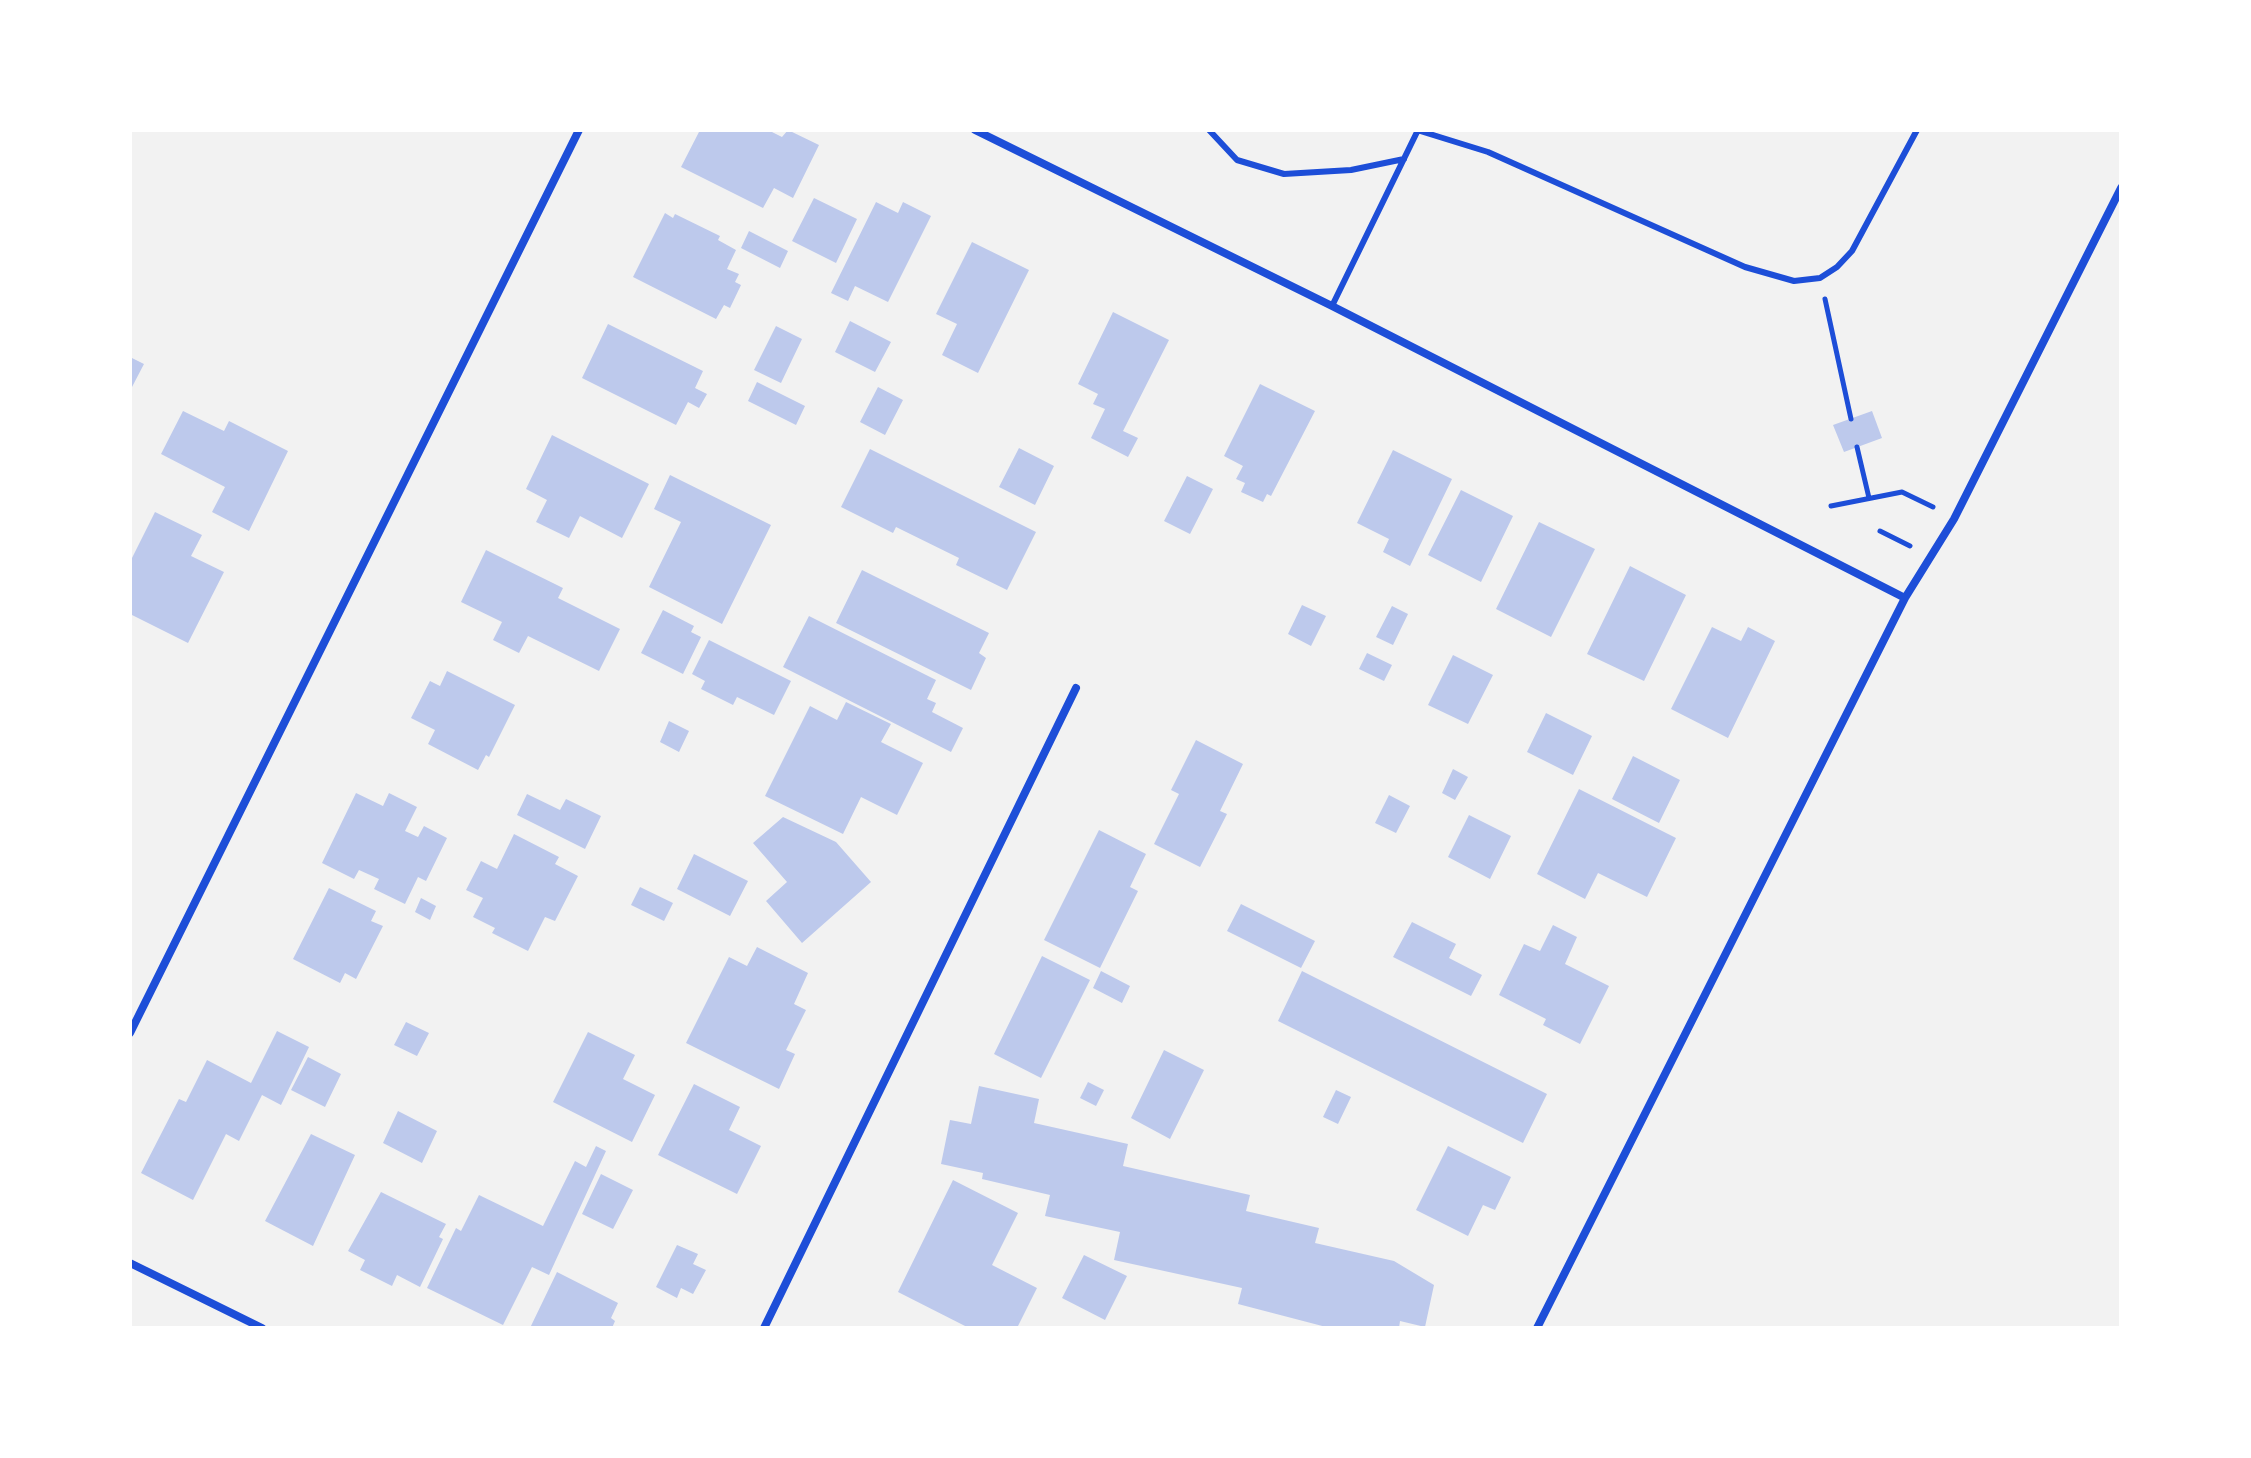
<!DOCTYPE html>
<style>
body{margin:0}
#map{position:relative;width:2251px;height:1458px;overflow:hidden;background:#f2f2f2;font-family:Poppins,sans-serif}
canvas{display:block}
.frame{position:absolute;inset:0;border:132px solid #fff;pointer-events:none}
</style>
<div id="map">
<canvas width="2251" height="1458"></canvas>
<div class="frame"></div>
</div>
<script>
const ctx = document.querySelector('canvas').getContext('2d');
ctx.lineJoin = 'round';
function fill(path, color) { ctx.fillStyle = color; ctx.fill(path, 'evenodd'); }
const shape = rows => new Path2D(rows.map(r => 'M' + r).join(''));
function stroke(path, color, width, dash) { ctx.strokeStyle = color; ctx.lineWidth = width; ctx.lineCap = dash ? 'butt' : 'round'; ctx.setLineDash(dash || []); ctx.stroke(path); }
fill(shape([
 [700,130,768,130,782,137,788,130,819,145,793,198,774,188,763,208,681,167],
 [814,198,857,219,836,263,792,241],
 [876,202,898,213,903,202,931,216,888,302,855,286,848,301,831,293],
 [665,213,673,218,675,214,720,236,718,240,736,250,727,269,739,274,735,282,741,285,730,308,724,305,716,319,633,277],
 [749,231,788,251,780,268,741,248],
 [972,242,1029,270,978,373,942,355,957,324,936,314],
 [1113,312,1169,340,1123,431,1138,438,1128,457,1091,438,1105,409,1093,404,1098,394,1078,384],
 [850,321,891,342,875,372,835,352],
 [608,324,703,371,695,388,707,394,699,408,688,402,676,425,582,378],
 [776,326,802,339,781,383,754,370],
 [130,357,144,364,132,387,130,386],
 [757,382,805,406,796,425,748,401],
 [1260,384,1315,411,1271,496,1267,494,1263,502,1241,492,1245,483,1236,479,1243,466,1224,456],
 [878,387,903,400,885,435,860,422],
 [183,411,224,431,229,421,288,451,249,531,212,512,225,487,161,454],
 [1872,411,1882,438,1844,452,1833,425],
 [552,435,649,484,622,538,580,516,569,538,536,522,547,500,526,489],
 [1019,448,1054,466,1035,505,999,487],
 [870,449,1036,532,1007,590,956,565,959,558,896,527,893,533,841,507],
 [1393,450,1452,479,1410,566,1383,552,1389,539,1357,523],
 [670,475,771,525,722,624,649,587,681,522,654,509],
 [1187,476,1213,489,1190,534,1164,521],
 [1461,490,1513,516,1481,582,1428,555],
 [155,512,202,535,191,556,224,572,188,643,130,614,130,562],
 [1539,522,1595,549,1551,637,1496,609],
 [486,550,563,588,558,598,620,629,599,671,528,636,519,653,493,640,502,622,461,602],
 [1630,566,1686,595,1644,681,1587,654],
 [862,570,989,633,979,653,986,658,971,690,836,623],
 [1302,605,1326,616,1311,646,1288,634],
 [1392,606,1408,614,1393,645,1376,637],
 [663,610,694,626,691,632,701,637,683,674,641,653],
 [809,616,936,680,927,699,936,703,932,712,963,728,951,752,783,667],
 [1712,627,1741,641,1748,627,1775,641,1728,738,1671,709],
 [709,640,791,681,774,715,737,697,733,705,701,689,705,681,692,674],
 [1367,653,1392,665,1384,681,1359,669],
 [1453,655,1493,675,1468,724,1428,705],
 [447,671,515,705,489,757,486,755,478,770,428,744,435,730,411,718,430,681,440,686],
 [846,702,891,724,881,742,923,763,897,815,861,797,843,834,765,796,810,706,837,720],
 [1546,713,1592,736,1573,775,1527,752],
 [669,721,689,731,679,752,660,742],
 [1196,740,1243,764,1220,811,1227,814,1200,867,1154,844,1179,794,1171,790],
 [1633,756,1680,780,1659,823,1612,799],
 [1453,769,1468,777,1455,800,1442,793],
 [1579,789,1676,838,1647,897,1598,873,1585,899,1537,874],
 [356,793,383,806,389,793,417,807,405,831,418,837,424,826,447,838,426,881,418,877,405,904,374,889,379,879,359,870,354,879,322,863],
 [527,794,560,810,566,799,601,816,585,849,517,815],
 [1389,795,1410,806,1396,833,1375,823],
 [1469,815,1511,836,1490,879,1448,857],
 [783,817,836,842,871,882,802,943,766,901,787,882,753,843],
 [1099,830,1146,854,1130,887,1138,891,1100,968,1044,940],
 [514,834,559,857,555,864,578,876,555,921,545,917,528,951,492,933,495,928,473,917,483,898,466,890,481,861,497,869],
 [694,854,748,881,730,916,677,889],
 [640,887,673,903,664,921,631,905],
 [329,888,376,911,371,921,383,926,356,979,345,973,340,983,293,959],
 [421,898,436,906,430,920,415,912],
 [1241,904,1315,941,1301,968,1227,931],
 [1412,922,1456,944,1449,958,1482,975,1471,996,1393,957],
 [1553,925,1577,937,1565,964,1609,986,1580,1044,1543,1025,1546,1019,1499,995,1524,944,1540,951],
 [757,947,808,973,794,1004,806,1010,786,1050,795,1054,779,1089,686,1043,729,957,747,966],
 [1042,956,1090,980,1041,1078,994,1054],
 [1101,971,1130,986,1122,1003,1093,988],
 [1302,971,1547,1094,1523,1143,1278,1021],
 [406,1022,429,1033,417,1056,394,1045],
 [277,1031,309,1047,281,1105,262,1095,239,1141,226,1134,193,1200,141,1173,179,1099,186,1102,207,1060,251,1083],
 [588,1032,635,1055,623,1079,655,1095,632,1142,553,1102],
 [1164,1050,1204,1070,1170,1139,1131,1118],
 [308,1057,341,1074,325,1107,291,1090],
 [1088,1082,1104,1090,1096,1106,1080,1098],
 [694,1084,740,1107,729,1130,761,1146,737,1194,658,1155],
 [979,1086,1039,1099,1034,1123,1128,1144,1123,1166,1250,1195,1246,1211,1319,1228,1315,1243,1394,1261,1434,1285,1425,1327,1400,1321,1399,1328,1330,1328,1238,1304,1242,1288,1114,1260,1120,1232,1045,1216,1050,1195,982,1179,983,1173,941,1164,950,1120,971,1124],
 [1336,1090,1351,1097,1338,1124,1323,1117],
 [398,1111,437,1131,422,1163,383,1143],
 [311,1134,355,1155,313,1246,265,1221],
 [596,1146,606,1151,549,1275,532,1267,503,1325,427,1288,456,1228,461,1231,479,1195,543,1226,575,1161,586,1167],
 [1448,1146,1511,1177,1495,1210,1483,1205,1468,1236,1416,1210],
 [601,1174,633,1190,613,1229,582,1214],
 [953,1180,1018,1213,992,1265,1037,1288,1017,1328,969,1328,898,1292],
 [381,1192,446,1224,439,1237,443,1239,420,1287,397,1275,392,1286,360,1270,365,1260,348,1251],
 [677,1245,698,1254,693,1264,706,1270,693,1294,681,1288,677,1298,656,1287],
 [1084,1255,1127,1276,1105,1320,1062,1298],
 [557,1272,618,1303,611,1318,615,1321,612,1328,530,1328]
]), '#bdc9ec');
stroke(shape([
 [1825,299,1851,419],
 [1857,447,1869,498],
 [1831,506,1902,492,1933,507],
 [1880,531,1910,546]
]), '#1d4ed8', 5);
stroke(shape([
 [1209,130,1237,160,1284,174,1351,170,1404,159],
 [1417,130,1488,152,1745,267,1794,281,1820,278,1837,267,1852,251,1917,130],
 [1332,306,1418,130]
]), '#1d4ed8', 6);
stroke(shape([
 [975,130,1332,306,1905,598],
 [130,1033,579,130],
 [130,1263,262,1328],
 [764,1328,1076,688],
 [1537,1328,1905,598,1954,519,2121,188]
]), '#1d4ed8', 8);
</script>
